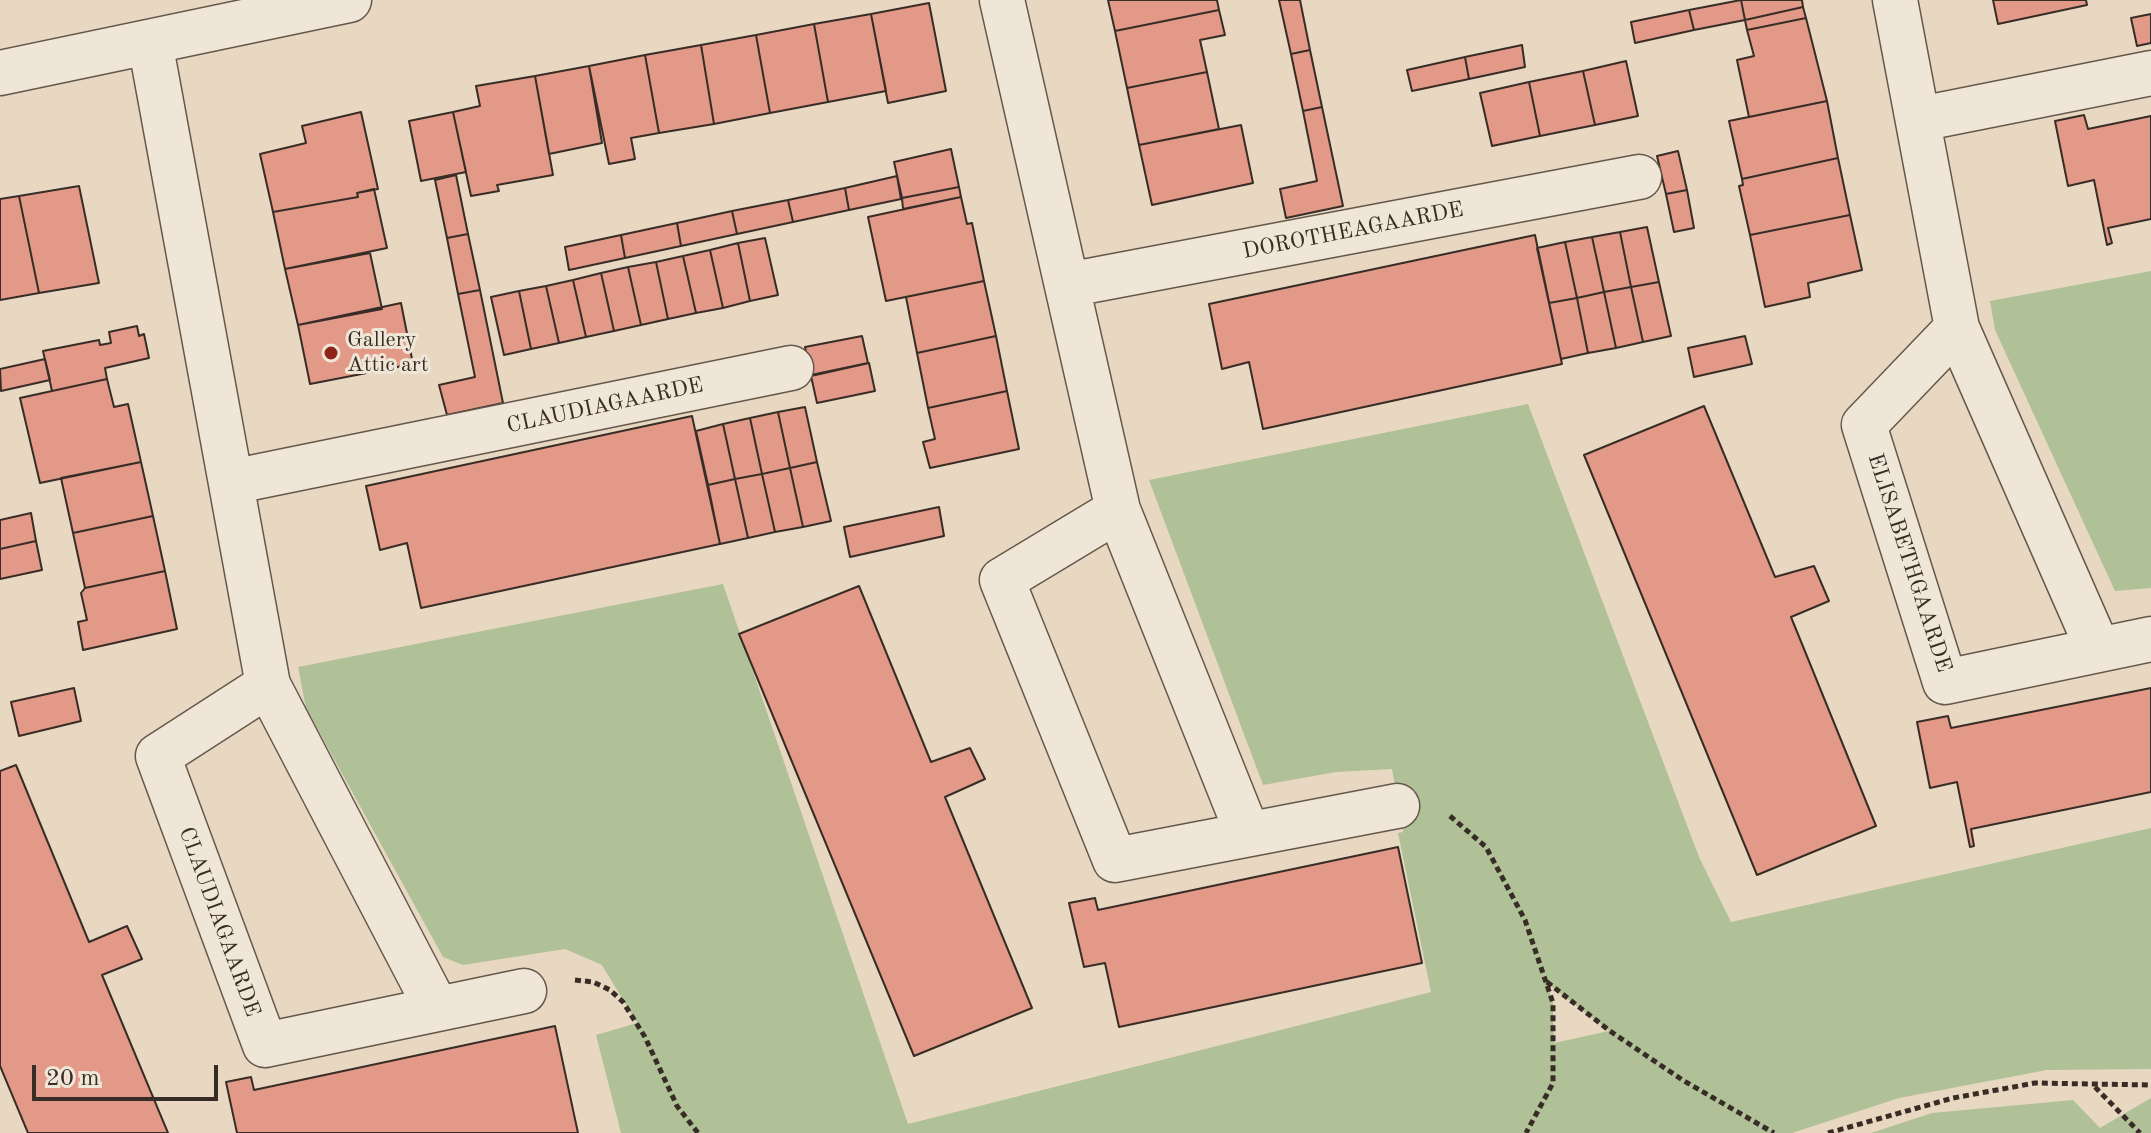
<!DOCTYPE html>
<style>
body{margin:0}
#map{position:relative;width:2151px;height:1133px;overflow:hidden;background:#e8d8c1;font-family:"Old Standard TT",serif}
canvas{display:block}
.scale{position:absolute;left:32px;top:1065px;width:186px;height:36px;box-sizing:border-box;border:4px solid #382d26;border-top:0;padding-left:10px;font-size:24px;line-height:28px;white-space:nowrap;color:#382d26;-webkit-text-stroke:6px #f0e6d7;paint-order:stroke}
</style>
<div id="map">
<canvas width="2151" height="1133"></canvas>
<div class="scale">20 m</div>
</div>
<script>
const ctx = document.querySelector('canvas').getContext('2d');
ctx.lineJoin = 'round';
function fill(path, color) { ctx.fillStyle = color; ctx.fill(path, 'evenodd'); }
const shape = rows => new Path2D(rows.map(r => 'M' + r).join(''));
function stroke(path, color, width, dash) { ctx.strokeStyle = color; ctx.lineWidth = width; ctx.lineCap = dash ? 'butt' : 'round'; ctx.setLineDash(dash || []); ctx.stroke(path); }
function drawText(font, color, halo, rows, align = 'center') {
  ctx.font = font + ' "Old Standard TT",serif'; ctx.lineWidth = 6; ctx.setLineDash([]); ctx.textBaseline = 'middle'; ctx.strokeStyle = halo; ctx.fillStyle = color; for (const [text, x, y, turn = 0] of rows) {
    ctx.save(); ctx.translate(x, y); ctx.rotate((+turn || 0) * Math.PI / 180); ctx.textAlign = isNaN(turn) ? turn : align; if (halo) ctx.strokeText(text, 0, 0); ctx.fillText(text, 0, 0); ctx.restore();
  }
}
fill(shape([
 [2151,271,2151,588,2115,591,1995,330,1990,301],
 [1528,404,1699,857,1731,922,2151,828,2151,1069,2047,1070,1899,1098,1792,1133,621,1133,596,1035,637,1023,602,965,565,949,463,965,443,957,306,708,298,667,723,584,908,1124,1431,992,1398,833,1403,832,1392,769,1336,772,1263,785,1149,480],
 [1547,983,1609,1031,1554,1043,1553,1003],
 [2151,1098,2151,1133,1871,1133,1932,1113,2073,1100,2100,1128]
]), '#b0c097');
const building = shape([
 [1108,0,1217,0,1219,10,1115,31,1108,0],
 [1279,0,1300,0,1310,50,1291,54,1279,0],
 [1741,0,1745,20,1694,30,1689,10,1741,0],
 [1741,0,1802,0,1803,7,1745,20,1741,0],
 [1993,0,2086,0,2087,5,1998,24,1993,0],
 [929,3,946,91,888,103,871,14,929,3],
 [1803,7,1806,18,1747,30,1745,20,1803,7],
 [1219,10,1225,35,1200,40,1207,72,1127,88,1115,31,1219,10],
 [1689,10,1694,30,1635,43,1631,22,1689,10],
 [871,14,886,91,828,102,814,24,871,14],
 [2151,14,2151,43,2137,46,2131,18,2151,14],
 [1806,18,1827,101,1749,117,1737,60,1754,56,1747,30,1806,18],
 [814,24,828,102,770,113,756,35,814,24],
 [756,35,770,113,714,124,701,45,756,35],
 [701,45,714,124,659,133,645,55,701,45],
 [1522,45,1525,67,1469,79,1465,57,1522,45],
 [1310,50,1322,107,1303,111,1291,54,1310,50],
 [645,55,659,133,631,138,635,159,609,164,589,66,645,55],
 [1465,57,1469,79,1412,91,1407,70,1465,57],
 [1626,61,1638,116,1595,125,1583,71,1626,61],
 [589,66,602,143,549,154,535,76,589,66],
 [1583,71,1595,125,1540,136,1529,82,1583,71],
 [1207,72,1219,129,1139,145,1127,88,1207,72],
 [535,76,553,175,497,185,499,191,471,196,453,112,480,106,476,86,535,76],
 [1529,82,1540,136,1492,146,1480,93,1529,82],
 [1827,101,1838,158,1742,179,1729,121,1827,101],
 [1322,107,1343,206,1286,218,1280,189,1317,181,1303,111,1322,107],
 [361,112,378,189,357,193,358,197,273,212,260,154,306,143,302,126,361,112],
 [453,112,466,172,421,181,409,121,453,112],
 [2084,115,2088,129,2151,116,2151,219,2108,228,2112,243,2107,245,2094,180,2068,186,2055,121,2084,115],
 [1241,125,1253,183,1152,205,1139,145,1241,125],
 [951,149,959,187,902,198,894,162,951,149],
 [1678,151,1687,190,1666,194,1657,156,1678,151],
 [1838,158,1850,215,1750,235,1739,186,1743,185,1742,179,1838,158],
 [456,175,468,234,447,238,435,180,456,175],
 [897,176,901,199,849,210,845,188,897,176],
 [79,186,99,283,39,293,19,196,79,186],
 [959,187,961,197,903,209,902,198,959,187],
 [845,188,849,210,793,222,788,200,845,188],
 [374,189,387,248,285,269,273,212,358,197,357,193,374,189],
 [1687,190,1694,228,1674,232,1666,194,1687,190],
 [19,196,39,293,0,300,0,199,19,196],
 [961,197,967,224,972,223,984,281,886,301,868,217,961,197],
 [788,200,793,222,737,234,732,211,788,200],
 [732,211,737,234,681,246,677,223,732,211],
 [1850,215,1862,270,1808,283,1810,297,1765,307,1750,235,1850,215],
 [677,223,681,246,625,258,621,235,677,223],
 [1647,227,1659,282,1631,287,1620,232,1647,227],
 [1620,232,1631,287,1604,292,1592,237,1620,232],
 [468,234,480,290,458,294,447,238,468,234],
 [621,235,625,258,569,270,565,247,621,235],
 [1535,235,1562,364,1263,429,1249,362,1222,369,1209,304,1535,235],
 [1592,237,1604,292,1577,298,1565,242,1592,237],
 [765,238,778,295,750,301,738,243,765,238],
 [1565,242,1577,298,1549,303,1537,248,1565,242],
 [738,243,750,301,723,308,710,250,738,243],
 [710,250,723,308,696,313,683,256,710,250],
 [370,253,382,309,298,325,285,269,370,253],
 [683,256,696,313,668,319,656,262,683,256],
 [656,262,668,319,641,325,628,267,656,262],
 [628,267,641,325,614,331,601,273,628,267],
 [601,273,614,331,586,337,573,280,601,273],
 [573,280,586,337,559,343,546,286,573,280],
 [984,281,996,336,917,353,906,297,984,281],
 [1659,282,1671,336,1643,342,1631,287,1659,282],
 [546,286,559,343,531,349,519,291,546,286],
 [1631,287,1643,342,1616,348,1604,292,1631,287],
 [480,290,503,403,447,415,439,385,475,377,458,294,480,290],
 [519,291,531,349,504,355,491,297,519,291],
 [1604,292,1616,348,1588,353,1577,298,1604,292],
 [1577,298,1588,353,1561,359,1549,303,1577,298],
 [401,303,413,364,310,384,298,325,401,303],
 [137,326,139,336,144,334,149,358,105,368,107,379,52,391,43,351,99,340,100,345,111,343,109,332,137,326],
 [862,336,868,363,811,375,805,347,862,336],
 [996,336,1007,391,928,408,917,353,996,336],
 [1745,336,1752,364,1694,377,1688,348,1745,336],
 [45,359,50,380,1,391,0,369,45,359],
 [869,363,875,391,817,403,811,376,869,363],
 [107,379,114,407,128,404,141,462,40,483,20,398,107,379],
 [1007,391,1019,449,930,468,923,442,935,439,928,408,1007,391],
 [1704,406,1775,577,1814,566,1829,601,1791,617,1876,826,1757,875,1584,455,1704,406],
 [805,407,817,462,790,468,778,412,805,407],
 [778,412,790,468,762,474,750,418,778,412],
 [692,416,720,544,421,608,407,543,380,550,366,486,692,416],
 [750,418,762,474,735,479,723,424,750,418],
 [723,424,735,479,708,485,696,431,723,424],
 [141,462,153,516,73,533,61,478,141,462],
 [817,462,831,521,803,527,790,468,817,462],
 [790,468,803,527,775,532,762,474,790,468],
 [762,474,775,532,748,538,735,479,762,474],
 [735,479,748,538,720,544,708,485,735,479],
 [939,507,944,536,850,557,844,527,939,507],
 [31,513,36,541,0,549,0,520,31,513],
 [153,516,165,571,85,588,73,533,153,516],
 [36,541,42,570,0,579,0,549,36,541],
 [165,571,177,629,83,650,78,622,87,620,81,593,85,588,165,571],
 [859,586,931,762,970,748,985,779,945,797,1032,1008,914,1056,739,634,859,586],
 [74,688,81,721,19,736,11,702,74,688],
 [2151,688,2151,792,1971,829,1974,846,1970,847,1957,782,1930,788,1917,722,1948,716,1951,728,2151,688],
 [16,765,89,942,127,926,142,959,102,975,168,1133,28,1133,0,1066,0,771,16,765],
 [1398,847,1422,963,1119,1027,1105,963,1084,967,1069,903,1095,898,1098,910,1398,847],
 [555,1026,578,1133,237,1133,226,1082,251,1077,254,1090,555,1026]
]);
fill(building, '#e29988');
stroke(building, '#382d26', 2);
const minor = shape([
 [1002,0,1118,510,1247,832],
 [1895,0,1957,328,2098,649],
 [150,42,268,685,437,1009],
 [0,73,349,0],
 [1920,119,2151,73],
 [1067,285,1639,177],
 [1957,328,1864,425,1945,682,2151,639],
 [231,482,791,368],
 [1118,510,1002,580,1115,860,1397,806],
 [268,685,158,756,265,1045,524,991]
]);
stroke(minor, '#64584d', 47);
stroke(shape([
 [1450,816,1486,847,1525,920,1553,1003,1553,1083,1526,1133],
 [575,980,593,982,610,990,623,1002,645,1037,677,1106,698,1133],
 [1547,982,1610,1031,1684,1081,1774,1133],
 [2095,1087,2140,1133],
 [1828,1133,1953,1098,2035,1083,2151,1085]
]), '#382d26', 5, [6, 4]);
stroke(minor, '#f0e6d7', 44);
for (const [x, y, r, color] of [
 [331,353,8,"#8f2418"]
]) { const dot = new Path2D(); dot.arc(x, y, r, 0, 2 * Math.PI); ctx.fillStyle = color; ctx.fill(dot); stroke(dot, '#f0e6d7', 3); }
drawText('22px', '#382d26', '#f0e6d7', [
 ["DOROTHEAGAARDE",1353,231,-11],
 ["CLAUDIAGAARDE",605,406,-12],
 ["ELISABETHGAARDE",1909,563,72],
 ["CLAUDIAGAARDE",219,922,70]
]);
drawText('22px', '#382d26', '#f0e6d7', [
 ["Gallery",347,340],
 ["Attic art",347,365]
], 'left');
</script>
